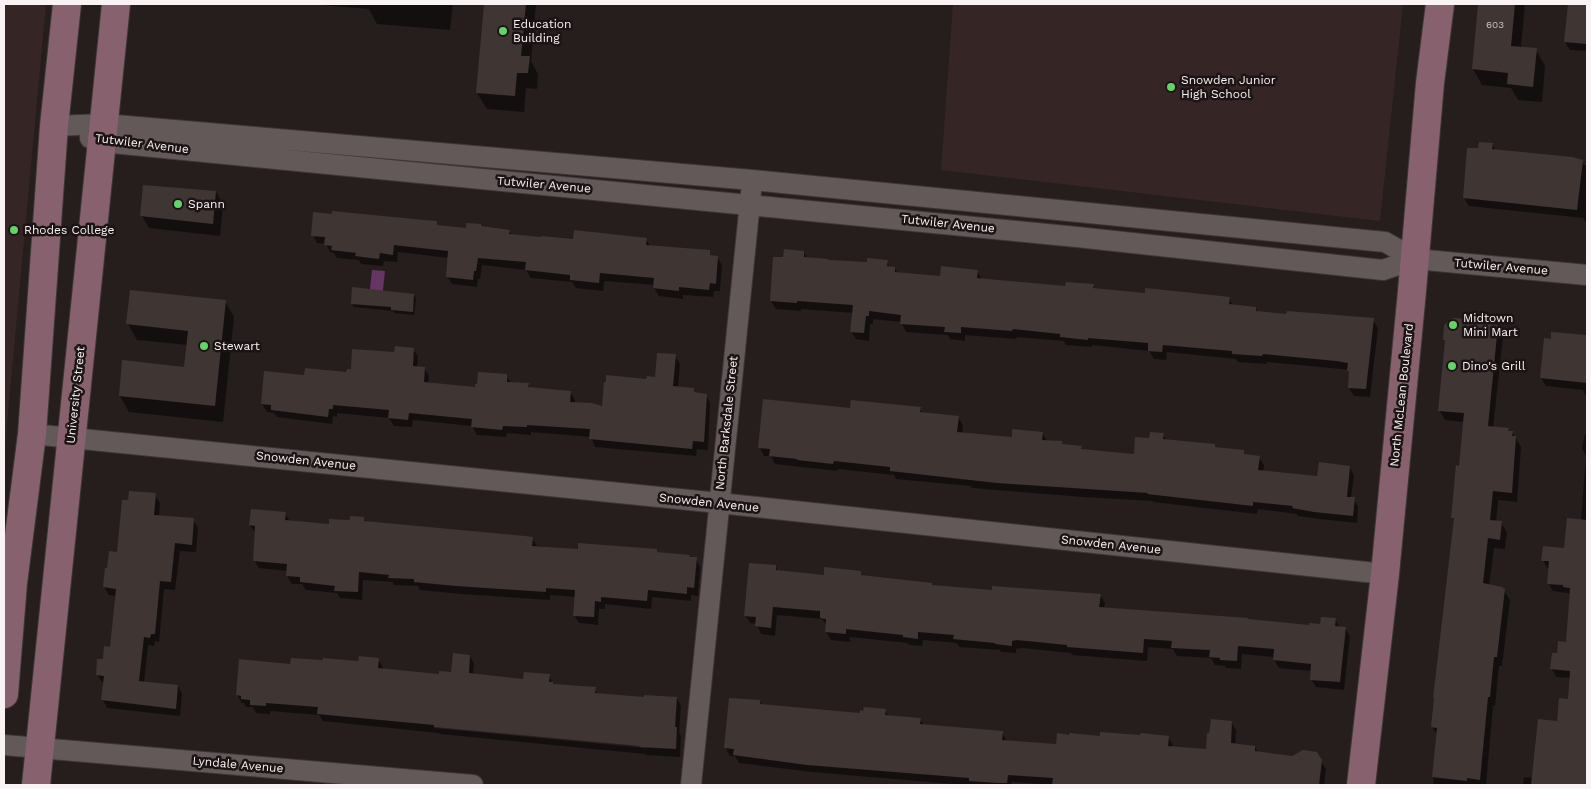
<!DOCTYPE html>
<style>
body{margin:0}
#map{position:relative;width:1591px;height:789px;overflow:hidden;background:#261d1d;font-family:"Work Sans",sans-serif}
canvas{display:block}
.frame{position:absolute;inset:0;border:5px solid #f9f3f3;pointer-events:none}
</style>
<div id="map">
<canvas width="1591" height="789"></canvas>
<div class="frame"></div>
</div>
<script>
const ctx = document.querySelector('canvas').getContext('2d');
ctx.lineJoin = 'round';
function fill(path, color) { ctx.fillStyle = color; ctx.fill(path, 'evenodd'); }
const shape = rows => new Path2D(rows.map(r => 'M' + r).join(''));
function stroke(path, color, width, dash) { ctx.strokeStyle = color; ctx.lineWidth = width; ctx.lineCap = dash ? 'butt' : 'round'; ctx.setLineDash(dash || []); ctx.stroke(path); }
function drawText(font, color, halo, rows, align = 'center') {
  ctx.font = font + ' "Work Sans",sans-serif'; ctx.lineWidth = 5; ctx.setLineDash([]); ctx.textBaseline = 'middle'; ctx.strokeStyle = halo; ctx.fillStyle = color; for (const [text, x, y, turn = 0] of rows) {
    ctx.save(); ctx.translate(x, y); ctx.rotate((+turn || 0) * Math.PI / 180); ctx.textAlign = isNaN(turn) ? turn : align; if (halo) ctx.strokeText(text, 0, 0); ctx.fillText(text, 0, 0); ctx.restore();
  }
}
fill(shape([
 [4,4,46,4,4,456],
 [953,4,1403,4,1380,221,941,170]
]), '#352625');
fill(shape([
 [372,270,385,271,382,299,369,298]
]), '#673563');
fill(shape([
 [308,4,453,4,450,30,377,24,369,9],
 [486,4,536,4,531,61,538,74,537,89,526,88,524,112,487,109,477,93],
 [1479,4,1525,4,1521,48,1536,50,1545,66,1542,102,1518,100,1511,88,1482,85,1473,69],
 [1569,4,1587,4,1587,51,1570,50,1565,42],
 [1492,144,1496,151,1582,161,1584,165,1587,165,1587,224,1583,218,1469,206,1464,198,1479,149],
 [216,192,223,204,220,236,149,228,142,216],
 [436,223,438,226,467,229,481,228,509,231,512,235,574,240,646,239,650,246,709,252,712,257,717,257,722,265,720,291,714,291,713,297,683,295,683,299,659,296,654,288,655,285,604,281,603,291,576,288,572,282,531,278,526,270,482,265,480,279,478,279,477,287,452,284,447,276,449,258,398,252,397,262,384,261,383,266,361,264,359,260,337,258,334,253,330,252,326,244,317,243,313,235],
 [804,252,807,258,828,261,868,263,887,261,890,268,894,268,898,273,941,277,977,271,982,280,1066,288,1093,286,1095,289,1146,294,1229,298,1233,306,1256,308,1258,313,1373,320,1378,328,1370,397,1354,396,1349,388,1350,373,1348,370,1341,369,1267,362,1267,364,1238,362,1236,359,1167,352,1166,360,1154,359,1149,351,1092,345,1092,347,1066,345,1064,341,1017,337,1016,339,965,335,965,341,950,339,948,335,906,332,901,322,873,319,873,324,870,324,869,341,856,339,851,331,853,313,801,309,801,311,776,309,771,301,784,258],
 [414,295,416,299,414,315,395,313,393,311,354,307,352,304],
 [225,301,234,317,223,422,129,412,120,396,185,368,188,345,137,340,128,324],
 [1465,320,1466,323,1497,326,1503,336,1493,428,1508,429,1509,432,1512,432,1521,447,1517,502,1498,500,1496,522,1501,523,1507,532,1505,549,1494,548,1489,586,1504,590,1510,600,1502,666,1499,666,1495,706,1493,706,1486,785,1433,785,1438,736,1432,727,1455,521,1453,517,1460,467,1464,422,1445,420,1439,410,1446,343,1444,339],
 [1552,333,1587,335,1587,399,1583,390,1546,386,1541,378,1552,340],
 [413,349,418,357,417,367,424,368,429,376,428,383,476,388,506,376,511,383,528,385,530,389,570,392,575,400,575,403,603,408,648,380,656,378,675,356,680,364,678,388,693,390,696,394,706,395,710,403,708,450,697,449,696,456,595,447,591,437,531,432,531,435,507,433,506,437,477,435,472,426,413,420,412,427,394,426,389,418,337,413,337,417,333,416,332,424,277,417,274,413,267,412,262,404,305,376,348,373,395,353],
 [920,409,923,414,958,417,963,425,962,434,1013,439,1042,433,1047,441,1061,442,1063,446,1081,447,1083,451,1135,455,1150,440,1163,434,1166,440,1214,445,1216,449,1243,451,1246,456,1259,457,1264,465,1263,472,1319,477,1349,467,1354,475,1351,498,1354,499,1358,507,1357,523,1319,519,1298,516,1297,514,1258,509,1257,514,1153,502,1153,501,1083,497,972,488,971,486,896,479,894,475,838,469,837,471,775,464,771,456,764,456,760,448,851,410],
 [1585,434,1587,435,1587,785,1523,785,1524,777,1533,778,1569,700,1571,678,1556,677,1552,669,1553,654,1558,655,1567,643,1571,595,1567,593,1553,591,1548,583,1550,569,1547,568,1543,560,1565,549,1581,521,1586,456,1582,448],
 [155,495,160,503,159,516,193,520,198,528,196,552,180,551,175,590,164,589,159,642,155,641,154,646,148,645,144,683,178,686,182,694,180,716,107,708,103,700,105,683,102,682,97,674,111,649,116,596,109,595,104,587,119,553],
 [285,514,290,521,330,525,363,518,366,523,532,538,537,546,579,551,656,550,658,554,689,556,690,558,696,559,700,567,698,596,691,595,691,601,652,597,651,609,605,604,605,609,599,609,598,625,579,623,574,615,576,597,550,595,550,600,461,594,420,590,418,586,394,585,393,582,363,580,362,600,340,598,337,593,306,590,302,584,292,584,287,576,287,571,259,568,254,560,255,533,250,525],
 [776,566,778,571,825,576,860,572,863,577,932,584,933,587,993,591,1100,595,1105,603,1104,608,1310,626,1321,626,1335,619,1340,628,1345,628,1350,636,1344,690,1316,687,1311,679,1312,671,1279,668,1274,660,1274,657,1242,654,1241,669,1226,668,1225,666,1215,665,1211,658,1177,656,1173,649,1148,647,1147,661,1072,655,1071,653,1022,648,1016,649,1016,653,1001,652,1000,650,959,647,957,643,923,640,922,646,909,645,908,643,850,637,850,642,831,640,826,632,827,626,822,619,777,615,775,636,761,634,757,624,750,623,745,615],
 [470,656,474,664,473,675,524,680,549,675,553,685,595,689,598,695,645,698,677,698,681,706,679,732,681,736,680,757,645,755,645,754,440,734,438,733,323,721,319,715,270,711,270,714,256,713,253,707,246,707,244,703,242,703,237,695,291,665,359,663,378,659,383,668,383,670,440,675,452,673],
 [434,725,646,745,646,748,434,728],
 [760,702,762,705,861,714,885,710,889,717,920,719,924,725,1002,733,1007,741,1057,745,1101,737,1168,737,1173,745,1173,748,1207,750,1231,722,1236,730,1235,745,1255,747,1258,752,1292,757,1316,753,1326,769,1324,785,1053,785,1012,782,1011,785,964,785,812,772,739,763,735,756,730,756,726,748]
]), '#0007');
fill(shape([
 [484,4,526,4,521,56,530,56,528,73,517,73,515,96,476,93],
 [1478,4,1515,4,1511,46,1537,48,1533,87,1507,84,1508,73,1472,69],
 [1568,4,1587,4,1587,44,1564,42],
 [1479,142,1493,143,1492,149,1572,157,1583,160,1577,210,1463,198,1467,148,1478,148],
 [143,185,216,191,213,224,140,216],
 [332,211,424,220,437,221,437,225,466,228,466,223,481,224,481,226,510,230,509,234,541,237,541,236,573,239,574,230,647,238,646,245,710,250,710,255,718,256,716,284,710,283,709,290,679,287,679,291,653,288,654,278,600,273,599,283,570,280,570,275,525,270,526,262,478,258,476,271,474,271,473,280,446,277,448,251,394,245,393,255,380,253,379,259,355,256,356,253,331,250,332,246,324,245,325,237,311,236,313,212,332,214],
 [784,249,804,251,804,257,828,259,829,260,867,262,867,258,888,260,887,266,895,267,895,272,940,276,941,266,978,270,977,278,1065,286,1066,282,1094,284,1093,288,1145,293,1145,288,1184,292,1230,297,1229,304,1256,307,1256,311,1286,314,1287,311,1374,318,1366,389,1348,388,1349,371,1347,371,1348,363,1336,361,1263,354,1262,356,1232,354,1232,351,1163,345,1162,352,1148,351,1148,343,1088,338,1088,340,1060,337,1060,334,1013,329,1012,331,961,327,961,333,944,332,945,327,900,324,901,315,869,311,869,316,866,316,864,333,850,332,853,305,797,301,797,303,770,301,773,257,783,257],
 [352,287,414,294,413,312,391,310,391,307,351,304],
 [130,290,226,300,215,406,119,396,122,360,184,367,188,331,126,324],
 [1453,318,1466,319,1465,322,1498,325,1488,426,1509,428,1508,431,1513,431,1512,436,1516,436,1512,493,1493,491,1490,520,1502,521,1500,540,1488,538,1483,583,1502,587,1505,589,1497,657,1494,657,1490,697,1488,697,1480,780,1467,778,1467,781,1432,777,1437,728,1431,727,1434,698,1433,698,1454,518,1451,518,1456,465,1459,466,1464,413,1438,411,1445,340,1443,340,1444,325],
 [1551,332,1587,335,1587,383,1540,378,1544,338,1551,339],
 [395,346,414,348,413,366,425,367,424,382,475,387,475,384,477,384,478,372,507,374,507,382,529,383,528,387,571,391,570,402,592,403,602,406,604,382,606,382,606,375,646,379,647,376,655,377,657,353,676,354,673,386,694,388,694,392,707,394,704,442,693,441,692,449,589,439,590,429,527,425,527,427,503,426,502,430,471,427,472,419,409,413,408,420,388,418,389,410,333,405,333,409,329,409,328,417,271,410,271,405,261,404,264,371,304,375,305,368,346,372,347,369,351,369,352,349,394,352],
 [763,399,850,408,851,400,921,407,920,412,959,416,957,432,1012,437,1012,429,1043,432,1042,440,1062,441,1062,444,1082,446,1081,449,1134,454,1135,437,1149,438,1150,432,1164,433,1163,439,1215,444,1215,447,1244,450,1244,454,1260,456,1258,470,1317,476,1319,462,1350,466,1347,497,1355,497,1353,516,1314,512,1292,508,1293,506,1253,502,1253,506,1147,494,1148,493,997,483,890,471,890,467,834,461,833,464,797,460,797,459,769,456,770,449,758,448],
 [129,491,156,493,154,515,194,518,192,545,175,543,171,582,160,581,155,634,151,634,150,638,144,637,139,681,178,685,176,709,101,700,104,676,96,675,97,659,103,659,104,646,110,647,116,589,103,587,105,568,107,568,109,551,117,552,122,500,128,500],
 [251,509,286,512,285,520,329,524,329,519,350,520,350,516,364,517,364,521,525,536,533,537,532,546,578,549,578,543,657,549,657,552,690,555,689,557,697,557,694,588,687,587,687,594,648,590,647,601,601,597,601,602,595,601,594,617,573,616,575,590,546,588,546,592,456,586,414,582,414,579,388,578,389,575,359,572,358,592,334,591,335,586,300,582,300,577,286,576,287,564,253,561,255,526,249,525],
 [1567,518,1587,520,1587,785,1531,785,1538,719,1557,721,1559,698,1568,699,1570,671,1550,669,1552,653,1557,653,1558,641,1566,642,1570,588,1563,587,1563,585,1547,584,1549,561,1541,561,1543,546,1564,548],
 [749,563,776,565,776,570,824,575,824,567,861,571,861,575,932,583,932,585,992,590,992,586,1101,594,1099,607,1248,618,1248,619,1309,625,1309,623,1320,624,1321,617,1336,618,1335,626,1346,627,1340,682,1310,680,1311,664,1273,660,1274,649,1238,646,1237,661,1220,660,1220,658,1209,657,1210,650,1171,648,1172,641,1144,639,1143,653,1067,647,1067,645,1017,640,1012,641,1012,646,995,644,995,643,953,639,954,635,918,632,918,639,903,637,903,635,846,629,846,634,825,632,826,619,820,618,820,611,773,607,771,628,755,626,756,617,744,616],
 [453,653,470,655,469,673,523,679,524,672,550,674,549,682,553,682,553,684,596,687,595,693,644,697,644,695,677,697,675,727,677,727,676,749,639,747,640,746,434,727,434,725,317,714,318,707,266,703,266,706,250,705,250,700,241,699,241,696,236,695,239,659,290,664,291,658,323,660,323,658,358,661,359,656,379,658,378,668,439,674,439,671,451,672],
 [729,698,760,700,760,704,860,713,860,710,863,711,864,707,886,709,885,715,921,718,920,724,1003,731,1002,740,1056,744,1057,733,1069,735,1069,733,1100,736,1100,732,1140,735,1141,733,1169,736,1168,746,1206,749,1207,733,1209,733,1211,719,1232,721,1231,743,1255,746,1255,751,1292,756,1303,750,1317,752,1322,760,1319,785,1052,785,1053,778,1008,775,1007,783,998,783,969,781,969,778,807,765,733,755,734,749,724,748]
]), '#3f3633');
const minor = shape([
 [54,126,104,124,752,180,1385,242,1415,259,1587,275],
 [90,138,102,142,1077,237,1383,270,1415,259],
 [32,434,719,503,1385,574],
 [4,745,473,785],
 [691,785,751,192]
]);
const secondary = shape([
 [4,694,13,583,32,434,54,126,67,4],
 [36,785,116,4],
 [1361,785,1385,574,1412,291,1430,83,1440,4]
]);
stroke(minor, '#3e3736', 22);
stroke(secondary, '#3e3736', 30);
stroke(minor, '#635958', 20);
stroke(secondary, '#87626e', 28);
for (const [x, y, r, color] of [
 [503,31,5,"#62d469"],
 [1171,87,5,"#62d469"],
 [178,204,5,"#62d469"],
 [14,230,5,"#62d469"],
 [1453,325,5,"#62d469"],
 [204,346,5,"#62d469"],
 [1452,366,5,"#62d469"]
]) { const dot = new Path2D(); dot.arc(x, y, r, 0, 2 * Math.PI); ctx.fillStyle = color; ctx.fill(dot); stroke(dot, '#1c1414', 2); }
drawText('10px', '#cac4c3', null, [
 ["603",1495,25]
]);
drawText('12px', '#f9f3f3', '#1c1414', [
 ["Education",513,24],
 ["Building",513,38],
 ["Snowden Junior",1181,80],
 ["High School",1181,94],
 ["Spann",188,204],
 ["Rhodes College",24,230],
 ["Midtown",1463,318],
 ["Mini Mart",1463,332],
 ["Stewart",214,346],
 ["Dino's Grill",1462,366]
], 'left');
drawText('12px', '#f9f3f3', '#1c1414', [
 ["Tutwiler Avenue",142,144,7],
 ["Tutwiler Avenue",544,185,5],
 ["Tutwiler Avenue",948,224,6],
 ["Tutwiler Avenue",1501,267,5],
 ["University Street",76,395,-84],
 ["North McLean Boulevard",1402,395,-84],
 ["North Barksdale Street",727,423,-84],
 ["Snowden Avenue",306,461,6],
 ["Snowden Avenue",709,503,6],
 ["Snowden Avenue",1111,545,6],
 ["Lyndale Avenue",238,765,5]
]);
</script>
